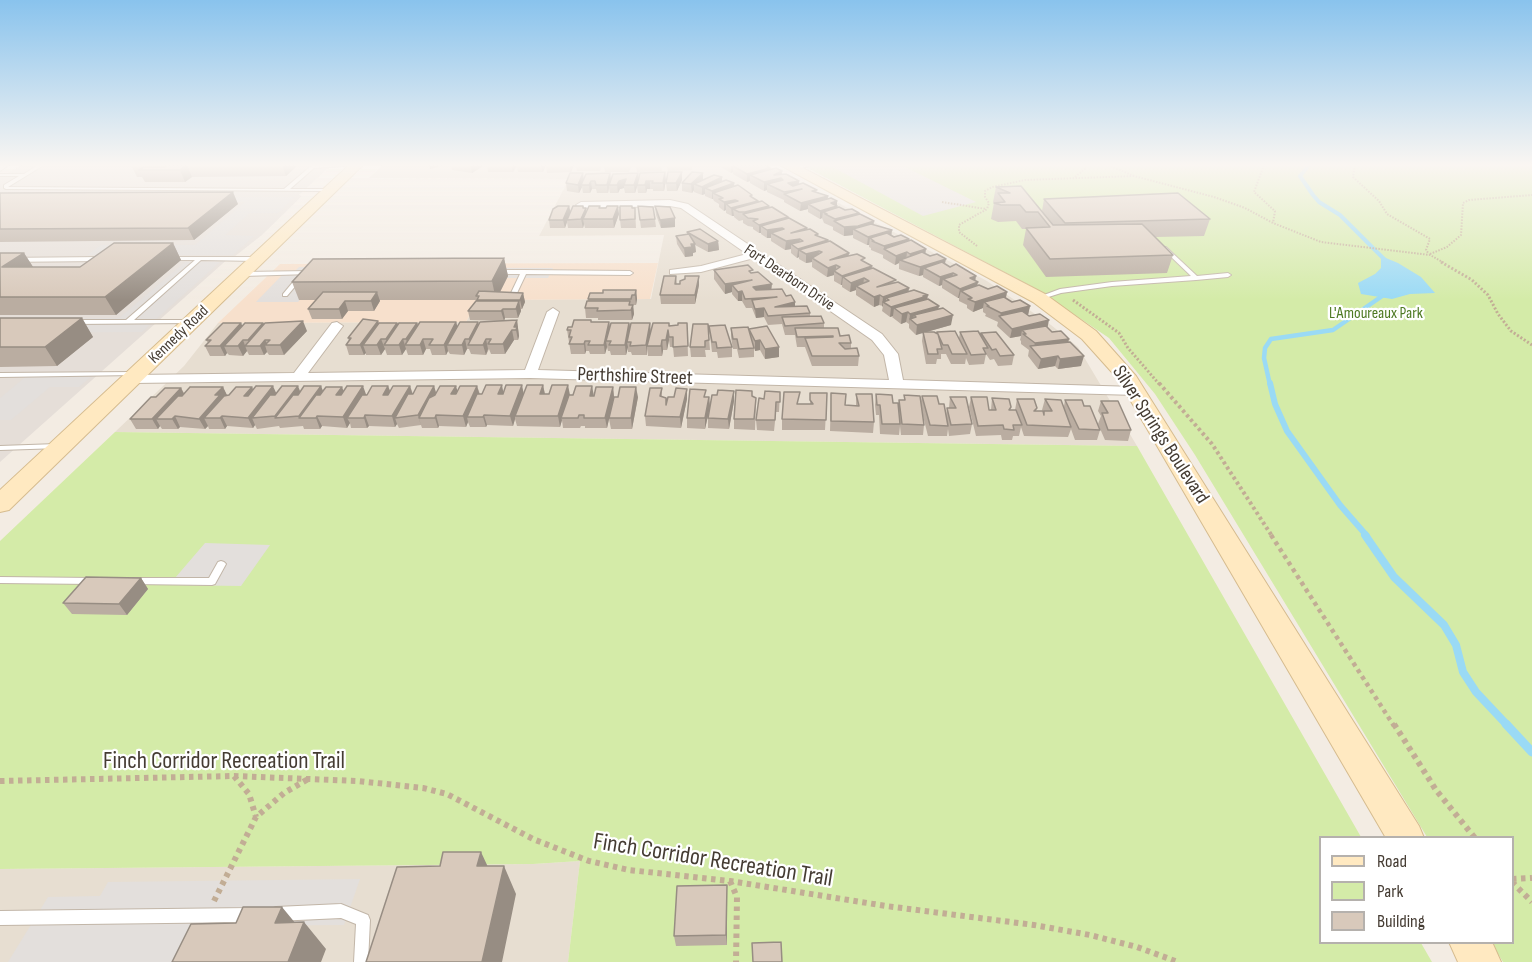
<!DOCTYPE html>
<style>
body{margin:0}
#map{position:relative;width:1532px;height:962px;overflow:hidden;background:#f3ece3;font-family:"Sofia Sans Condensed",sans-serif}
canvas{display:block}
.legend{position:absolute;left:1319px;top:836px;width:195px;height:108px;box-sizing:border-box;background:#fff;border:2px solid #b5b1ad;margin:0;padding:8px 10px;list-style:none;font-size:18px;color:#453c33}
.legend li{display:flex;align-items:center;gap:12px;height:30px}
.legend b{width:30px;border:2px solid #b5b1ad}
</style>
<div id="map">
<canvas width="1532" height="962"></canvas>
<ul class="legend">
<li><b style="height:8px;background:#ffe9c1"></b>Road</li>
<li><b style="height:16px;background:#d4eba8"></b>Park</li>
<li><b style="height:16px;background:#d8c9bb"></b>Building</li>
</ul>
</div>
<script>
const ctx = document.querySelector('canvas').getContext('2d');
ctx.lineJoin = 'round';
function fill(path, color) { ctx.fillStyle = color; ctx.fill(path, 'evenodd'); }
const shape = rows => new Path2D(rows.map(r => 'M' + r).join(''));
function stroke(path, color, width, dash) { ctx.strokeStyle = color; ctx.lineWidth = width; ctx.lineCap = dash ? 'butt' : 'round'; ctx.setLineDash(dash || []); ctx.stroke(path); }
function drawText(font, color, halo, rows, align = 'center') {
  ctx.font = font + ' "Sofia Sans Condensed",sans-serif'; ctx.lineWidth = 4.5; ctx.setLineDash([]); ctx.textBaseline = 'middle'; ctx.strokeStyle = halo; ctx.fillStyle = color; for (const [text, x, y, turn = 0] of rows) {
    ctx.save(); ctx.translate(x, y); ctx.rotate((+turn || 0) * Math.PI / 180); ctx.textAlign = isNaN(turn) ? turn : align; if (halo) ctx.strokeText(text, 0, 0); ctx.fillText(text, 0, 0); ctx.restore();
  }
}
fill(shape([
 [382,165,766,165,987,281,1051,325,1078,347,1137,446,115,432,184,366,218,323,466,322,478,300,651,299,664,235,539,236,569,179,369,178],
 [580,861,568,962,0,962,0,869,533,864]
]), '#e7ded1');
fill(shape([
 [658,263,650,299,478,300,466,322,218,323,280,264]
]), '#f7e0cc');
fill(shape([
 [22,165,332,165,299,195,302,196,262,235,234,257,230,257,0,462,0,177]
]), '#e5ded8');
fill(shape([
 [802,165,1532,165,1532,962,1503,962,1491,943,1512,942,1512,838,1427,837,1195,455,1155,394,1109,338,1038,290],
 [115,432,1137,446,1361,837,1320,838,1320,942,1421,943,1432,962,568,962,580,861,533,864,0,869,0,541]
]), '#d4eba8');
fill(shape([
 [829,165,901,165,976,202,923,216],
 [295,197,278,213,250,213,225,235,254,236,233,255,87,255,101,245,195,245,245,202,0,203,0,198],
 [185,262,220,262,142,332,0,333,0,319,119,318],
 [299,267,553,268,548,278,320,278,298,302,256,302,286,271,295,271],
 [29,374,93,375,79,387,50,387,11,420,0,420,0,398],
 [205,543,270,545,241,586,169,585],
 [360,879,344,925,208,926,191,962,8,962,48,897,100,896,108,882]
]), '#e3dfdc');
fill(shape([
 [1381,256,1398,263,1421,277,1435,293,1410,294,1392,299,1361,294,1358,283,1375,274,1381,268]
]), '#9adaf5');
stroke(shape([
 [1309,165,1300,176,1313,195,1319,202,1340,215,1386,261]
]), '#9adaf5', 4);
stroke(shape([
 [1270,385,1264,358,1265,348,1271,339,1333,330,1388,292]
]), '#9adaf5', 4.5);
stroke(shape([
 [1270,383,1275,404,1287,431,1340,505,1367,536]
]), '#9adaf5', 6);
stroke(shape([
 [1365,535,1394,577,1444,625,1456,645,1463,672,1476,692,1508,726]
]), '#9adaf5', 8);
stroke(shape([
 [1506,724,1532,752]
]), '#9adaf5', 9);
const lane = shape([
 [38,165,44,165,8,187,284,189,311,166,356,165,314,168,290,189,333,189,333,190,331,191,6,189,4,188,4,185,19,176,0,176,0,174,24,174,38,165],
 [803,165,812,165,794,170,792,169,803,165],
 [1166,247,1197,276,1228,273,1231,275,1228,277,1196,280,1112,286,1061,293,1039,300,1036,298,1060,289,1112,282,1191,276,1164,250,1164,248,1166,247],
 [169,257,257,257,260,259,257,261,201,260,134,320,192,320,194,321,194,323,73,324,70,322,73,320,126,320,195,260,171,260,168,258,169,257],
 [0,258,102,257,105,259,102,261,0,262,0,258],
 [524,270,630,271,633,273,630,275,526,274,517,293,514,295,511,293,520,274,496,274,493,272,496,270,524,270],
 [309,271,312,273,311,274,243,276,240,274,243,272,309,271],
 [298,276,303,277,287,296,283,296,283,294,298,276],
 [134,372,137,374,136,375,0,377,0,373,134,372],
 [57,444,61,446,60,448,0,450,0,446,57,444],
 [221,561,224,562,226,564,215,584,212,585,133,584,130,583,128,581,130,579,133,578,209,578,218,562,221,561],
 [0,577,93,578,96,579,98,581,96,583,93,584,0,583,0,577],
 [341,904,368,915,370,920,368,962,354,962,356,924,341,918,276,921,271,919,269,914,271,909,276,907,341,904],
 [249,908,254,910,256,915,254,920,249,922,0,925,0,911,249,908]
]);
const street = shape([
 [0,165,9,165,0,171,0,165],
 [670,200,688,204,882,334,898,354,903,380,1136,387,1143,391,1136,395,530,378,133,383,126,379,133,375,294,373,332,323,337,322,343,326,308,373,525,370,547,312,553,308,559,312,538,370,889,380,884,355,872,340,754,258,701,272,670,274,670,270,701,266,747,254,681,208,670,206,581,208,576,205,581,202,670,200]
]);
const secondary = shape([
 [349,165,363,165,9,510,0,512,0,490,349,165],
 [780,165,797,165,1045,294,1096,331,1136,376,1419,826,1424,838,1386,838,1132,403,1118,379,1082,339,1033,302,780,165],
 [1449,942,1492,942,1501,962,1458,962,1449,942]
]);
stroke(lane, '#c2b6a8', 2);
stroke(street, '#c2b6a8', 2);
stroke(secondary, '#d6bc8f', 2);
stroke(shape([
 [1108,165,1134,176,1214,197,1245,208,1273,223,1321,242,1430,255,1444,263],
 [1264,165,1254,192,1275,211,1273,223],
 [1355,165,1353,177,1379,201,1387,214,1430,239,1426,250,1429,254],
 [1075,177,1086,168,1086,165],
 [942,202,986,209],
 [977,246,959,232,959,225,987,209,989,203,985,197,985,191,992,187,1025,180,1134,176],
 [1430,254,1447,247,1461,235,1463,203,1469,200,1532,195]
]), '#c2ad95', 2, [1.5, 1.5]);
stroke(shape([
 [1441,262,1472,280,1488,295,1498,314,1511,331,1532,345],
 [1073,300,1119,333,1128,348,1160,385]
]), '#c2ad95', 3, [2, 2]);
stroke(shape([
 [1159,383,1212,444,1272,536]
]), '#c2ad95', 4, [3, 3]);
stroke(shape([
 [1271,535,1394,726]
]), '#c2ad95', 4.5, [4, 4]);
stroke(shape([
 [1394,724,1436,790,1475,838],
 [234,776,249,794,256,817],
 [0,781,234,776,358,781,423,788,447,794,533,839,589,861,629,870,730,881,886,906,1034,925,1090,935,1137,947,1178,962],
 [1512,879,1532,878],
 [730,881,737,897,736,962],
 [1512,882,1532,902],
 [214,901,256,817,284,793,310,778]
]), '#c2ad95', 6, [4.5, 4.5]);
fill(lane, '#fff');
fill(street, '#fff');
fill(secondary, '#ffe9c1');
fill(shape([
 [131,165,298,165,286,176,192,177,185,182,145,182,142,177,137,177],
 [451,165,485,165,472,173,452,170],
 [487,165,574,165,571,172,547,173,546,165,543,172,518,172,517,167,513,172,488,172],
 [576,165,602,165,600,171,577,171],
 [604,165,632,165,629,172,605,172],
 [636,165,661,165,662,171,637,172],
 [666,165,692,165,692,170,668,171],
 [718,165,765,165,770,168,770,170,782,171,782,174,799,181,799,184,817,192,828,196,828,199,837,201,837,208,859,214,874,225,894,237,909,239,909,241,926,254,975,281,977,285,988,289,1007,292,1006,298,1012,302,1030,306,1028,315,1047,328,1052,332,1069,342,1081,366,1058,369,1055,366,1038,369,1028,356,1029,350,1021,344,1021,341,1020,340,1021,336,1010,338,997,326,998,322,985,316,986,314,983,312,983,308,973,312,967,308,967,305,959,301,959,298,958,298,942,288,942,285,939,286,923,277,923,275,919,276,899,269,899,263,895,265,883,258,883,255,871,250,871,248,869,247,869,245,867,245,853,238,853,235,844,236,833,230,833,227,824,223,822,218,820,219,808,212,808,209,800,211,784,202,784,200,767,192,767,190,764,191,750,183,750,181,747,182,733,174,733,172,731,173],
 [682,172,682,180,677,191,667,191,666,183],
 [610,173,611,179,666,180,664,191,653,191,653,189,647,189,646,193,638,193,637,186,635,193,625,193,624,188,620,189,618,193,610,193,609,188,608,193,597,193,596,189,592,189,590,193,583,193,582,187,579,193,567,191,566,183],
 [703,173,703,180,722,177,722,181,734,183,734,186,758,201,758,202,769,206,769,207,807,230,818,234,818,236,828,240,828,242,849,256,872,266,871,268,909,292,928,295,927,299,938,309,951,325,926,332,937,334,937,332,959,338,960,332,981,336,981,333,1014,355,1012,365,998,366,994,359,990,360,986,354,984,364,969,365,966,358,965,364,951,364,946,354,941,354,941,359,937,359,936,364,926,364,922,341,923,332,916,335,909,328,909,324,906,322,901,324,892,317,893,316,890,317,882,311,883,306,879,305,874,307,856,295,856,290,850,292,842,287,842,285,841,285,834,281,834,275,827,277,812,267,812,262,806,263,799,259,799,257,797,258,791,253,791,249,785,250,771,241,771,238,767,238,761,234,761,233,759,233,753,229,753,227,748,226,743,223,743,220,739,221,734,217,734,216,732,216,726,213,726,210,724,211,719,207,719,204,714,201,713,199,712,199,705,196,705,194,702,195,694,192,694,190,692,193,682,191,682,183],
 [1021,186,1042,211,1044,199,1210,219,1204,236,1155,237,1173,255,1167,273,1046,277,1023,245,1026,229,1022,229,1016,221,998,222,991,219,994,203,993,202,996,187],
 [0,193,238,204,194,240,0,242],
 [569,206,570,211,583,206,584,208,586,208,586,212,600,206,600,208,619,214,614,228,585,228,584,224,583,228,568,228,567,222,565,228,550,228,549,220],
 [638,206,655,219,656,227,641,228],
 [655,206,675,218,675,227,661,228,656,215],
 [632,208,635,208,636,228,621,228,620,220],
 [687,232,718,241,719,250,708,252,695,245,696,252,693,253,693,256,685,257,677,244,676,236,687,234],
 [173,243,181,260,116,315,0,315,0,253,24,253,33,267,80,267],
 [504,258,508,276,500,292,523,293,525,302,522,309,521,309,521,311,518,318,505,318,504,321,470,320,468,311,477,301,477,300,380,300,380,301,374,311,348,311,342,319,312,319,308,309,316,300,299,300,292,282],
 [714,270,753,273,771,289,786,296,795,302,795,307,810,313,810,316,824,323,824,328,840,336,851,343,851,348,859,356,858,366,812,366,805,347,797,347,795,335,785,335,782,324,768,325,764,317,756,318,752,308,746,308,742,301,738,301,732,294,732,292,725,294,714,279],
 [676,276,677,284,680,284,699,276,699,285,695,304,661,304,660,295],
 [636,290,637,299,636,305,633,305,634,314,632,320,598,320,598,318,586,318,585,308,588,301,588,299,603,293],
 [0,318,82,318,93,337,57,366,0,367],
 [517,320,519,336,518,340,514,340,505,354,491,354,489,349,486,355,471,354,469,349,467,349,464,355,450,354,448,351,446,355,432,355,430,349,426,349,423,355,408,355,406,349,402,355,387,355,385,349,381,355,366,355,366,353,364,355,349,355,346,345,349,341,348,338,379,323,397,323,398,325,417,323,418,325,456,322,458,327,478,322,479,325],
 [591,322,610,327,629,323,630,328,651,333,669,326,678,325,687,323,688,356,674,357,673,347,670,347,669,340,667,350,663,350,662,356,648,356,648,349,647,355,632,355,631,352,628,352,628,347,626,355,611,355,610,351,608,351,607,347,605,354,590,354,589,351,586,351,585,354,571,354,567,330,572,327],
 [708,324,710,350,705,350,706,357,691,357,690,347],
 [264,325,307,331,284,355,269,355,267,352,264,355,249,355,247,351,243,356,229,355,227,353,225,356,210,356,205,346,208,343,206,340,243,326],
 [709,326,732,347,732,357,718,358,717,352,712,352],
 [731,328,749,329,779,357,765,359,760,350,755,351,754,348,754,357,739,358,737,349,733,349,731,337],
 [543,385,545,394,594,396,613,387,614,397,638,397,632,429,611,429,609,419,607,428,585,428,585,426,581,426,580,428,563,428,562,420,560,427,517,426,515,419,513,426,487,425,486,427,470,427,468,422,466,427,439,426,438,428,422,428,421,425,399,428,397,424,395,427,369,426,367,428,351,428,350,423,347,428,322,426,320,429,304,429,303,426,280,428,279,426,257,429,255,425,253,428,227,426,225,429,209,429,208,426,205,429,180,427,178,429,162,429,160,426,158,429,136,429,130,419,156,397,181,388,184,393,223,387,227,396,254,390,276,393,300,392,321,386,323,392,344,391,366,395,388,386,390,391,410,386,413,394,434,386,436,393,457,392,477,386,480,394,503,392,524,393],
 [662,388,662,397,666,403,687,389,687,399,681,428,646,426,645,416],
 [780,392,779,412,776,412,774,431,757,430,756,420,764,399],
 [810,393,827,393,825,430,782,430,782,419,799,404,810,404],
 [831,393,845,405,856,406,856,394,874,422,873,433,830,431],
 [876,394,893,403,898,407,899,400,904,400,904,395,921,401,922,396,939,404,946,415,947,408,949,408,950,397,972,424,970,434,949,436,948,429,947,436,928,436,923,416,924,425,923,435,901,435,900,426,899,435,880,434,879,415,876,415,875,405],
 [717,395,734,401,729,429,708,428,708,418],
 [752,396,756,398,755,430,734,429,734,419],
 [709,397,710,407,705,429,687,428,687,418],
 [971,397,989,410,991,410,992,398,1010,410,1015,410,1017,399,1037,408,1036,411,1044,413,1042,410,1045,399,1064,406,1065,400,1084,406,1100,430,1097,440,1075,440,1071,429,1068,437,1024,436,1021,427,1019,436,1013,436,1012,440,1002,440,1001,435,976,436,969,407],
 [1101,401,1131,430,1128,441,1105,440,1098,424,1101,416,1098,411],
 [141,578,148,589,127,615,72,614,63,603],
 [727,895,727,945,676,946,674,936]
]), '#baada1');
fill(shape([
 [187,165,192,177,185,182,180,170],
 [282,165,298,165,286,176],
 [429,165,445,165,430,169],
 [470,165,485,165,472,173],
 [512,165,516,165,513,172],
 [541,165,546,165,543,172],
 [570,165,574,165,571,172],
 [731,165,754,165,733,166,733,172,731,173],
 [770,168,770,176,750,175,750,181,747,182,747,174],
 [782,171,781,186,767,184,767,190,764,191,764,182,774,175],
 [665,172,666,180,664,191,663,183],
 [682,172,682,180,677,191,676,183],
 [583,173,584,181,581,185,582,187,579,193,578,185],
 [610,173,611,181,609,185,608,193,607,185],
 [638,173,639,181,635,193,634,185],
 [703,173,703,181,694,184,694,190,692,193,691,184],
 [722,177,722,185,705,188,705,194,702,195,702,187],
 [626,179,624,185,624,188,620,189,618,193,617,185,619,181],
 [591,181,592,189,590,193,589,185],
 [646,181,650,181,650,189,647,189,646,193,645,185],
 [799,181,798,189,788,183],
 [734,183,735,191,713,193,713,199,712,199,712,191],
 [233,192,238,204,194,240,188,228],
 [752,195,752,202,758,201,758,209,769,206,769,214,745,216,745,212,733,209,734,216,732,216,731,208,726,204,726,210,724,211,724,202,735,200,736,207,750,196],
 [828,196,827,204,808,204,808,209,800,211,801,203],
 [837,201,837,214,823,212,822,218,820,219,820,211,831,203],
 [569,206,571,214,567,220,567,222,565,228,563,220],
 [583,206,584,212,586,208,587,216,583,219,584,224,583,228,581,219],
 [618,206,619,214,614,228,613,219],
 [859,213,858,221,835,222,835,219],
 [788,217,788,225,782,228,782,236,771,233,771,238,767,238,767,230,761,226,761,233,759,233,759,225],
 [675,218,675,227,661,228,660,220],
 [874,221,873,230,853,229,853,235,844,236,844,227],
 [807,228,807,237,800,239,799,248,791,244,791,249,785,250,786,241,791,233],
 [892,230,891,239,874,241,870,238,869,245,867,245,868,237],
 [909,239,908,248,884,249,884,246],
 [828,240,827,249,819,251,818,260,812,258,812,262,806,263,806,254,799,250,799,257,797,258,798,249],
 [718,241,719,250,708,252,708,244],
 [173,243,181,260,116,315,105,297],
 [691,244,695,244,696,252,693,253,693,256,685,257,684,248],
 [926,249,925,257,909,262,910,254],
 [907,252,906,261,900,260,899,263,895,265,896,256],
 [24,253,35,270,2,267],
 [849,253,848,262,836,265,836,272,834,271,834,275,827,277,828,268,830,260],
 [504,258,508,276,496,300,492,281],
 [946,259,944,268,924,268,923,275,919,276,920,267],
 [872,266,871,275,843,277,842,285,841,285,842,276],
 [953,273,952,282,943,279,942,285,939,286,940,277],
 [699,276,699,285,695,304,695,295],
 [976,276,975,283,978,282,976,292,961,291,959,298,958,298,960,289,970,278],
 [864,278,863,287,856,286,856,290,850,292,851,283],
 [752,280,732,285,732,292,725,294,725,284],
 [772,284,771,293,753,296,753,287],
 [909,288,908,297,886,298,886,303,883,302,883,306,882,307,883,297],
 [636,290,637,299,636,305,635,295],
 [742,291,742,301,738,301,738,292],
 [377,292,380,301,374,311,371,301],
 [1007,292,1005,301,984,302,983,308,973,312,975,302],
 [523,293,525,302,522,309,520,300],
 [880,295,879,305,874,307,874,297],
 [928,295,926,304,894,308,893,316,890,317,891,307],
 [345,301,348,311,342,319,339,309],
 [519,301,521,311,518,318,516,309],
 [795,302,795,311,775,307],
 [633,305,634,314,632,320,631,310],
 [939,306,937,316,914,315,913,321,910,319,909,324,910,314],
 [1030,306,1028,315,1000,317,1001,313],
 [764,308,764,317,756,318,755,309],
 [503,309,505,318,504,321,501,311],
 [908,312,906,322,901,324,902,314],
 [953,315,951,325,916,335,917,325],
 [82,318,93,337,57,366,45,347],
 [517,320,519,336,518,340,516,330,514,327],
 [1049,320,1047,330,1026,334,1022,330,1021,336,1010,338,1012,329],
 [303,321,307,331,284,355,280,345],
 [378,321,381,331,363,345,366,353,364,355,360,345],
 [456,322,459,332,447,345,448,351,446,355,444,345],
 [478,322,480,332,470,345,469,339],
 [609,322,611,332,606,341,607,347,605,354,604,345],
 [241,323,246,333,224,346,227,353,225,356,220,346],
 [263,323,267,333,250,346,248,340],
 [397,323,400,332,388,345,386,339],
 [417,323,420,332,408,345,406,339],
 [629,323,631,332,627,342,628,347,626,355,625,345],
 [650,323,651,333,647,346,647,355,646,345],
 [512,330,514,340,505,354,503,344],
 [668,330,669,340,667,350,666,340],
 [381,339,385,349,381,355,377,345],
 [403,339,406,349,402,355,399,345],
 [423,339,426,349,423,355,420,345],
 [465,339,467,349,464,355,462,345],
 [486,339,488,349,486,355,483,345],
 [1069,339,1067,349,1033,350,1035,343],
 [243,340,247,351,243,356,238,346],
 [265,340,268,345,265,345,267,352,264,355,260,346],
 [662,340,663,350,662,356,661,346],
 [760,340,760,350,755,351,755,341],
 [585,341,586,351,585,354,584,344],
 [779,347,779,357,765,359,765,349],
 [1058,356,1055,366,1038,369,1041,359],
 [1084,356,1081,366,1058,369,1060,359],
 [502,385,504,396,498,394],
 [522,385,524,395,515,416,515,419,513,426,510,416],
 [543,385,545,395,540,394],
 [568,385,570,395,561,418,562,420,560,427,558,416],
 [273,386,278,397,252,418,255,425,253,428,248,418],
 [298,386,302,396,276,418,275,416],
 [321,386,325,396,300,418,299,416],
 [363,386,367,397,347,418,350,423,347,428,343,417],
 [388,386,392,396,383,395],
 [410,386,413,396,395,418,397,424,395,427,392,416],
 [434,386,437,396,419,418,421,426,418,415],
 [456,386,459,396,451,394],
 [477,386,480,396,467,417,468,422,466,427,463,416],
 [592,386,594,396,590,396],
 [223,387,228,397,204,418,208,426,205,429,199,419,215,395],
 [252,387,257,397,244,396],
 [342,387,346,397,336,395],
 [613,387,614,397,607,428,605,418],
 [636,387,638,397,632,429,631,418],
 [181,388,186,398,156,419,160,426,158,429,152,419],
 [687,389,687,399,681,428,680,417],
 [734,391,734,401,729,429,728,419],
 [709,397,710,407,705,429,705,418],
 [365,415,369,426,367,428,364,418],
 [436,415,439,426,438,428,435,418],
 [484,415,487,425,486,427,483,417],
 [175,416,180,427,178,429,172,419],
 [222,416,227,426,225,429,220,418],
 [317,416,322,426,320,429,316,418],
 [141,578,148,589,127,615,119,604],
 [481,852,494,880,477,866],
 [504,866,516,894,502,962,482,962],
 [727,885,727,945,726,935],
 [282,907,301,930,304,922,326,949,321,962,288,962,275,923]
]), '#978d83');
const building = shape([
 [168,165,186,165,180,170,139,170,144,167,165,167,168,165],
 [736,165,765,165,770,168,747,174,733,166,736,165],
 [776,168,782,171,774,175,786,174,799,181,788,183,793,186,803,183,817,190,812,191,828,196,801,203,784,194,802,189,784,192,767,184,783,180,781,178,764,182,750,175,776,168],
 [665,172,663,183,652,183,653,181,646,181,645,185,637,185,640,173,665,172],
 [668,172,682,172,676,183,666,183,668,172],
 [692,172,703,173,691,184,682,183,692,172],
 [570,173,583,173,578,185,566,183,570,173],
 [610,173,607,185,596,185,595,181,591,181,589,185,581,185,586,174,610,173],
 [638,173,634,185,624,185,626,179,619,181,617,185,609,185,613,174,638,173],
 [714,175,722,177,702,187,694,184,714,175],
 [726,180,734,183,712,191,705,188,726,180],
 [738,185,752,195,750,196,758,201,731,208,726,204,738,201,735,200,724,202,719,199,723,198,713,193,738,185],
 [1021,186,1053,225,1142,224,1173,255,1050,259,1026,228,1050,227,1038,212,1026,212,1020,205,1001,205,994,203,1005,202,998,193,1010,193,996,187,1021,186],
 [233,192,188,228,0,229,0,193,233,192],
 [1178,193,1210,219,1065,223,1044,199,1178,193],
 [831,198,837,201,831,203,837,206,820,211,808,204,831,198],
 [762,201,769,206,745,212,739,212,733,209,762,201],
 [558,206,569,206,563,220,549,220,553,209,558,206],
 [573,206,583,206,583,208,586,208,581,219,567,220,573,206],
 [589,206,600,206,599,208,606,208,607,206,618,206,613,219,583,219,589,206],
 [620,206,632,206,632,208,635,208,635,219,620,220,620,206],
 [638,206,653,207,655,219,640,220,638,206],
 [655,206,670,207,675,218,660,220,655,206],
 [772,207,788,217,759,225,753,221,758,219,748,218,743,214,772,207],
 [839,207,845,210,852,209,859,213,835,219,825,214,827,214,823,212,839,207],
 [860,214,874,221,858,226,844,227,834,221,860,214],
 [789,218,807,228,791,233,810,229,818,234,815,235,828,240,798,249,791,244,803,241,800,239,786,241,771,233,784,229,782,228,767,230,761,226,789,218],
 [871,224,892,230,868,237,853,229,871,224],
 [700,229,718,241,708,244,687,232,700,229],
 [887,233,894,237,901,235,909,239,884,246,872,241,874,241,870,238,887,233],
 [689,234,695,244,691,244,692,247,684,248,676,236,689,234],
 [911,240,926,249,910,254,907,252,896,256,884,249,911,240],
 [830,241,849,253,830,260,857,254,865,258,861,260,872,266,842,276,834,271,840,267,836,265,828,268,812,258,822,252,819,251,806,254,799,250,830,241],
 [114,243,173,243,105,297,0,297,0,253,24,253,2,267,80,267,114,243],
 [922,252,930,256,937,254,946,259,920,267,900,260,922,252],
 [504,258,492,281,292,282,313,259,504,258],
 [942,262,950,267,956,264,976,276,970,278,978,282,960,289,943,279,957,275,953,273,940,277,924,268,942,262],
 [748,265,753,270,749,271,751,273,758,272,772,284,753,287,756,290,782,289,786,296,791,295,795,302,775,307,807,306,810,313,768,316,764,308,755,309,752,300,777,297,745,299,742,291,738,292,732,285,752,280,725,284,714,270,748,265],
 [873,268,896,280,877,287,898,282,909,288,883,297,880,295,874,297,856,286,869,281,864,278,851,283,843,277,873,268],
 [664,276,676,276,675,284,680,284,680,281,685,279,685,276,699,276,695,295,660,295,664,276],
 [979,285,988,289,997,286,1007,292,975,302,968,299,972,298,961,291,979,285],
 [603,290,636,290,635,295,632,295,631,299,588,299,590,293,603,293,603,290],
 [914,290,928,295,923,296,924,297,891,307,883,302,889,300,886,298,914,290],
 [479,291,523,293,520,300,477,300,479,296,476,296,479,291],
 [323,292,377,292,371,301,345,301,339,309,308,309,323,292],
 [1004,297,1012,302,1020,300,1030,306,1001,313,987,306,989,306,984,302,1004,297],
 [928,299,939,306,910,314,908,312,902,314,894,308,928,299],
 [476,301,519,301,516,309,503,309,501,311,468,311,476,301],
 [587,301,630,301,629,305,633,305,631,310,597,311,598,308,585,308,587,301],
 [943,308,953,315,917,325,910,319,916,317,914,315,943,308],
 [1022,311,1029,316,1040,314,1049,320,1012,329,999,316,1022,311],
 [821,316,824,323,785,326,782,317,821,316],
 [0,318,82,318,45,347,0,347,0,318],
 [363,319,378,321,360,345,346,345,351,338,348,338,363,319],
 [517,320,514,327,517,327,516,330,512,330,503,344,488,344,491,339,486,339,483,345,468,345,480,322,517,320],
 [574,320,591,320,591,322,609,322,604,345,588,345,590,341,585,341,584,344,569,344,572,337,569,337,571,330,567,330,568,327,572,327,574,320],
 [303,321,280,345,265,345,270,340,265,340,260,346,245,346,265,323,303,321],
 [420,322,456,322,444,345,429,345,433,339,423,339,420,345,405,345,420,322],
 [460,322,478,322,469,339,465,339,462,345,447,345,460,322],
 [223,323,241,323,220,346,205,346,211,340,206,340,223,323],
 [245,323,263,323,248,340,243,340,238,346,224,346,245,323],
 [379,323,397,323,386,339,381,339,377,345,363,345,379,323],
 [399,323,417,323,406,339,403,339,399,345,384,345,399,323],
 [611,323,629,323,625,345,609,345,611,341,606,341,611,323],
 [631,323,650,323,646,345,630,346,631,342,627,342,631,323],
 [653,323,669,323,669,326,678,325,678,323,687,323,688,346,673,347,673,337,669,337,668,330,666,340,662,340,661,346,647,346,653,323],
 [693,324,708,324,709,340,705,341,705,347,690,347,693,324],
 [725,325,732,347,717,348,716,342,712,342,709,326,725,325],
 [767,326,779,347,765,349,760,340,755,341,749,329,767,326],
 [1046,326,1052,332,1061,331,1069,339,1035,343,1023,334,1026,334,1022,330,1046,326],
 [748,327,754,348,739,349,737,339,733,339,731,328,748,327],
 [795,328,838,328,840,336,849,335,851,343,839,343,845,349,857,348,859,356,812,356,805,338,833,337,833,336,797,337,795,328],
 [955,331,967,354,952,354,948,345,943,345,937,332,955,331],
 [978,331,988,348,983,348,986,354,971,355,960,332,978,331],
 [923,332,934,332,938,334,942,349,937,349,938,354,928,354,923,332],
 [996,332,1014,355,1000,356,996,349,992,350,981,333,996,332],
 [1070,342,1084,356,1060,359,1058,356,1041,359,1030,346,1070,342],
 [486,385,502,385,498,394,503,394,506,385,522,385,510,416,484,415,483,417,467,417,477,394,482,394,486,385],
 [527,385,543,385,540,394,549,394,552,385,568,385,558,416,515,416,527,385],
 [256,386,273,386,248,418,222,416,220,418,204,418,224,396,229,395,236,387,252,387,244,396,248,396,256,386],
 [282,386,298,386,275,416,252,418,270,395,275,395,282,386],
 [304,386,321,386,299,416,275,418,293,395,298,395,304,386],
 [347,386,363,386,343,417,317,416,316,418,299,418,316,395,320,395,326,387,342,387,336,395,341,395,347,386],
 [372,386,388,386,383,395,388,395,393,386,410,386,392,416,365,415,364,418,347,418,362,395,367,395,372,386],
 [417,386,434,386,418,415,395,418,408,394,413,394,417,386],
 [440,386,456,386,451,394,456,394,460,386,477,386,463,416,436,415,435,418,419,418,429,398,435,395,440,386],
 [576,386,592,386,590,396,594,396,596,387,613,387,605,418,584,418,584,415,579,415,578,418,561,418,568,398,569,395,573,395,576,386],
 [190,387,223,387,215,395,220,395,199,419,175,416,172,419,156,419,178,396,182,396,190,387],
 [620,387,636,387,631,418,609,418,614,397,618,397,620,387],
 [165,388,181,388,152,419,130,419,151,397,156,397,165,388],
 [650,388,662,388,660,396,666,398,666,405,668,397,674,397,676,388,687,389,680,417,645,416,650,388],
 [690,389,706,390,704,397,709,397,705,418,687,418,690,389],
 [718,390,734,391,728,419,708,418,712,395,717,395,718,390],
 [736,390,752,391,752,396,756,398,754,419,734,419,736,390],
 [765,391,780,392,780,402,776,402,775,420,756,420,759,398,764,399,765,391],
 [784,392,800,392,797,404,813,404,810,400,810,393,827,393,826,420,782,419,784,392],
 [831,393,846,394,845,405,859,406,856,394,872,394,874,422,831,421,831,393],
 [876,394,892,395,893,403,898,403,900,424,882,424,880,405,877,405,876,394],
 [904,395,920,396,924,425,902,424,899,400,905,400,904,395],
 [922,396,937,396,939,404,944,404,948,426,930,425,922,396],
 [950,397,966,397,972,424,951,425,947,408,956,408,950,397],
 [971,397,987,397,989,410,996,410,992,398,1009,399,1011,407,1009,410,1016,410,1022,425,1013,425,1014,430,1004,429,1003,425,978,426,971,397],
 [1017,399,1034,399,1037,408,1034,411,1043,411,1044,415,1044,411,1052,411,1045,399,1061,400,1071,427,1027,425,1017,399],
 [1065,400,1082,400,1084,406,1090,406,1100,430,1079,429,1065,400],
 [1101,401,1118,401,1131,430,1108,430,1102,413,1108,413,1101,401],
 [86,577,141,578,119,604,63,603,86,577],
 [443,852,481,852,477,866,504,866,482,962,366,962,397,867,440,866,443,852],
 [727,885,726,935,674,936,677,886,727,885],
 [243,907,282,907,275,923,304,922,288,962,172,962,191,924,236,923,243,907],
 [781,942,782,962,753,962,752,943,781,942]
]);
fill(building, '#d8c9bb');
stroke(building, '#978d83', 1.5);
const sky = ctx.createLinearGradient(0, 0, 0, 300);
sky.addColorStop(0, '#89c3ed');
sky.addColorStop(0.55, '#faf6f2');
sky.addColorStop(1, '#faf6f200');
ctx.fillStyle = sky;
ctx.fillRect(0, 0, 1532, 300);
drawText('16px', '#453c33', '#fff', [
 ["Fort Dearborn Drive",789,278,34],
 ["Kennedy Road",179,335,-44]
]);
drawText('16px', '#4e7a23', '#fff', [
 ["L'Amoureaux Park",1376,314]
]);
drawText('20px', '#453c33', '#fff', [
 ["Perthshire Street",635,377,2],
 ["Silver Springs Boulevard",1160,435,57]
]);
drawText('24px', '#453c33', '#fff', [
 ["Finch Corridor Recreation Trail",224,762],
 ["Finch Corridor Recreation Trail",713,861,9]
]);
</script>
